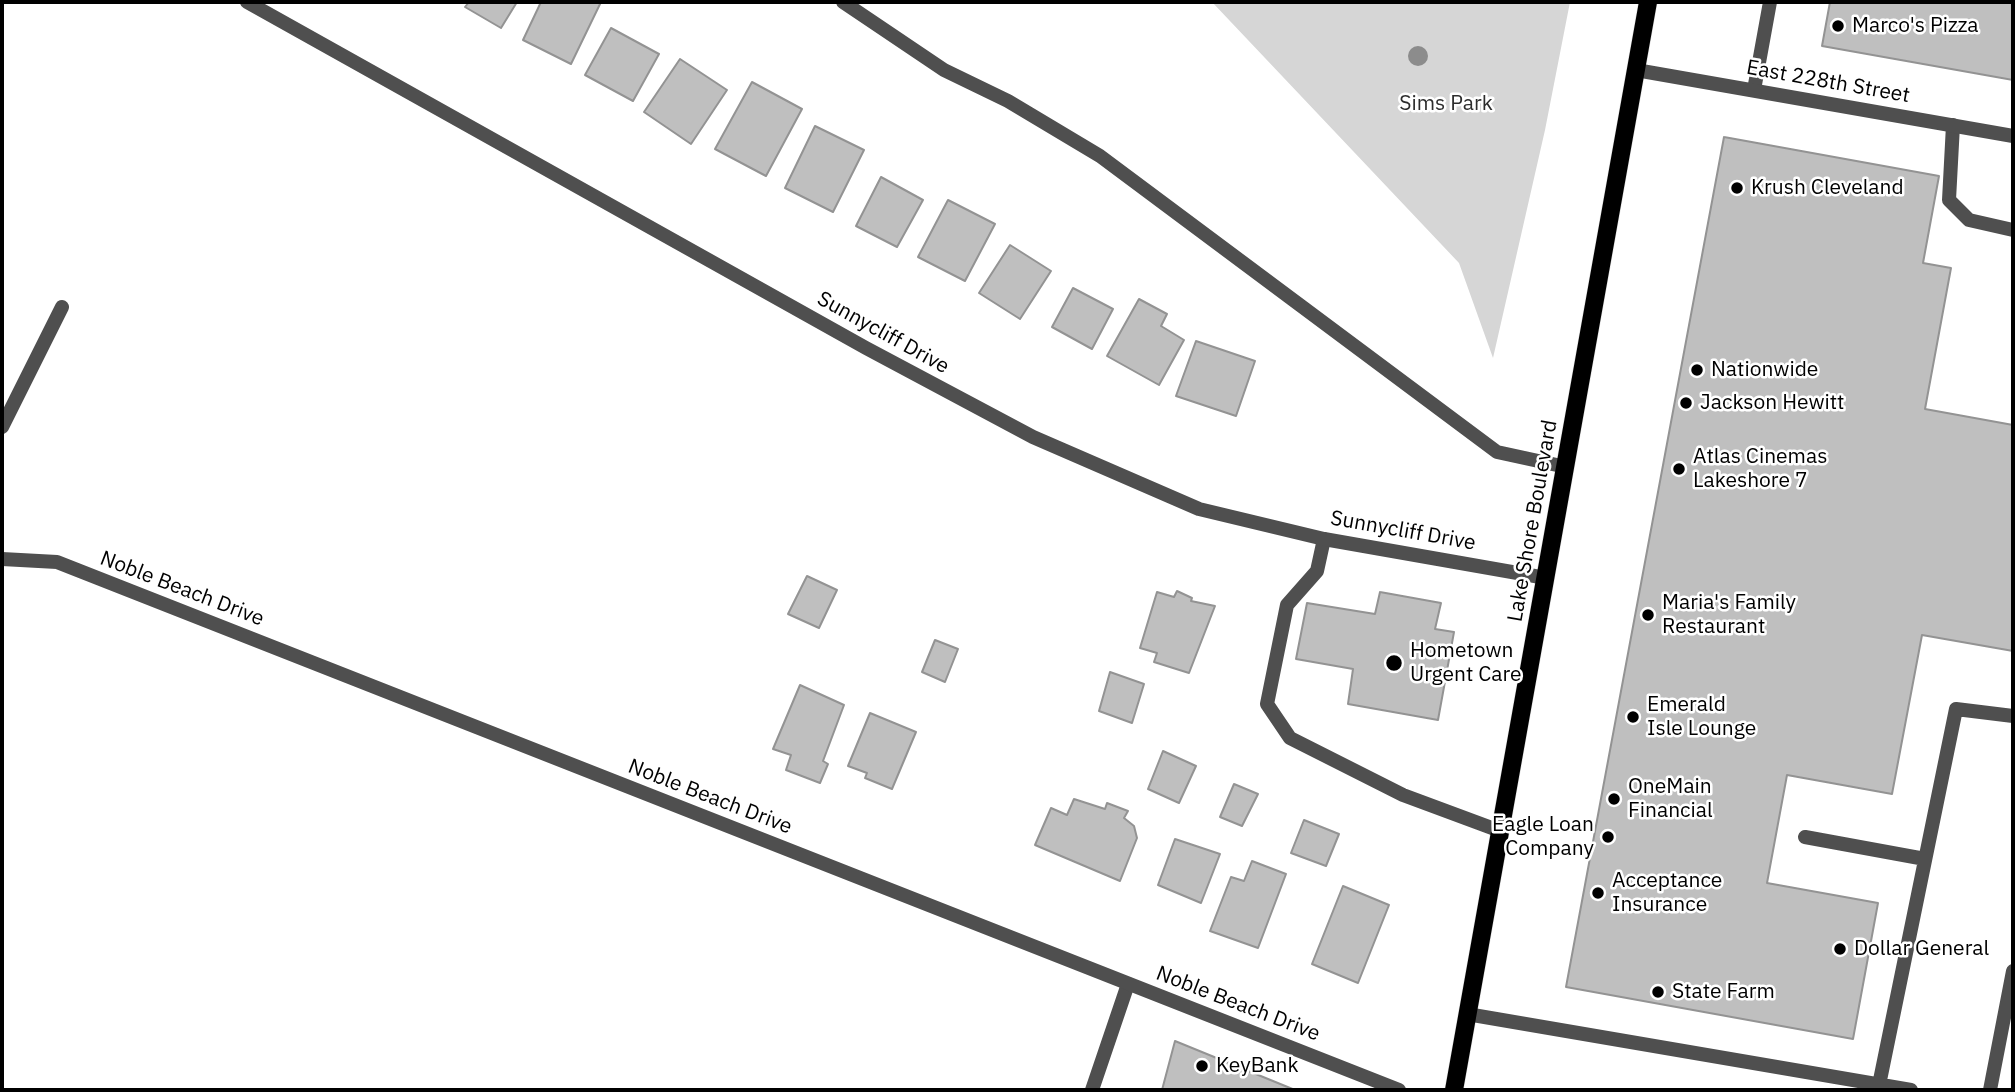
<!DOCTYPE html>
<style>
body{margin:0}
#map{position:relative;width:2015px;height:1092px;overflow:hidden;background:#fff;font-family:"IBM Plex Sans",sans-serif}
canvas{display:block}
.frame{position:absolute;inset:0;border:4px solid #000;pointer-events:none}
</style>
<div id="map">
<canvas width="2015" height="1092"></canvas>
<div class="frame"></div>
</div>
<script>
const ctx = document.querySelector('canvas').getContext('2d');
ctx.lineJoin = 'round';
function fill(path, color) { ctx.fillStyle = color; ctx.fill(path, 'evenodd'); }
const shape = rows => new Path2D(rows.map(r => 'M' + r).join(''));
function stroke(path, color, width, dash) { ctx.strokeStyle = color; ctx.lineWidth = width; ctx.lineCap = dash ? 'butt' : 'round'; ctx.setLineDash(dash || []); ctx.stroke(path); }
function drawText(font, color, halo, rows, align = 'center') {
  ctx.font = font + ' "IBM Plex Sans",sans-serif'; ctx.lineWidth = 5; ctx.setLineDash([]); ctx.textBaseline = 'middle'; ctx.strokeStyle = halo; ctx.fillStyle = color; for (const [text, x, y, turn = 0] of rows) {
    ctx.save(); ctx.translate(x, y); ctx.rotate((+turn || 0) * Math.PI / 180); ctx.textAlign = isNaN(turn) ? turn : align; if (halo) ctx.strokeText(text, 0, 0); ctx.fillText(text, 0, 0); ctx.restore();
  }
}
fill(shape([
 [1212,2,1570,2,1545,130,1493,358,1459,263]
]), '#d6d6d6');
const building = shape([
 [469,2,517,2,501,28,465,7,469,2],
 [541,2,601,2,571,64,523,40,541,2],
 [1830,2,2013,2,2013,80,1822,46,1830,2],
 [611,28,659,54,633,101,585,75,611,28],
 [680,59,727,90,691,144,644,112,680,59],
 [752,82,802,109,766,176,715,149,752,82],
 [815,126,864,150,833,212,785,188,815,126],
 [1724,137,1939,176,1923,263,1951,268,1925,409,2013,425,2013,651,1922,635,1892,794,1787,775,1767,883,1878,903,1853,1039,1566,987,1724,137],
 [881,177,923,200,897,247,856,226,881,177],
 [948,200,995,224,965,281,918,257,948,200],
 [1010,245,1051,271,1020,319,979,293,1010,245],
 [1073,288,1113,309,1092,349,1052,327,1073,288],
 [1139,299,1167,314,1161,326,1184,340,1159,385,1107,356,1139,299],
 [1196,341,1255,361,1236,416,1176,396,1196,341],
 [807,576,837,590,819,628,788,614,807,576],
 [1177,591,1192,598,1191,601,1215,606,1189,673,1154,662,1157,653,1140,648,1157,592,1174,597,1177,591],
 [1380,592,1441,603,1435,629,1454,632,1438,720,1348,704,1353,669,1296,659,1307,603,1375,614,1380,592],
 [935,640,958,649,945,682,922,672,935,640],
 [1110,672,1144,684,1132,723,1099,711,1110,672],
 [800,685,844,705,823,761,828,764,820,783,786,770,791,755,773,749,800,685],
 [870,713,916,732,892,789,865,778,867,773,848,766,870,713],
 [1163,751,1196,766,1179,803,1148,789,1163,751],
 [1234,784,1258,794,1242,826,1220,817,1234,784],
 [1074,799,1105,809,1107,803,1128,811,1124,818,1134,826,1137,838,1120,881,1035,845,1051,808,1067,815,1074,799],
 [1304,820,1339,834,1326,866,1291,853,1304,820],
 [1175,839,1220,854,1201,903,1158,885,1175,839],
 [1252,861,1286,874,1258,948,1210,931,1231,877,1244,881,1252,861],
 [1343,886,1389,905,1358,983,1312,964,1343,886],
 [1175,1041,1295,1090,1162,1090,1175,1041]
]);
fill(building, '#bfbfbf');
stroke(building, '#939393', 2);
const primary = shape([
 [1454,1090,1648,2]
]);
stroke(primary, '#dbdbdb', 19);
stroke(shape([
 [843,2,944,70,1008,101,1100,156,1497,452,1566,467],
 [1754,90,1770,2],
 [1953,125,1949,200,1969,220,2013,230],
 [2,427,62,307],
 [1324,539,1317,571,1287,605,1267,704,1290,738,1403,795,1500,831],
 [1805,837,1925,859],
 [1467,1014,1911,1090],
 [1879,1085,1956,709,2013,716],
 [1092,1090,1128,984],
 [1990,1090,2013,971]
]), '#4f4f4f', 14);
stroke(shape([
 [247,2,866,348,1033,437,1199,509,1324,539,1546,578],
 [2,559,57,562,1399,1090]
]), '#4f4f4f', 14);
stroke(shape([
 [1636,70,2013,136]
]), '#4f4f4f', 14);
stroke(primary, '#000', 18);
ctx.fillStyle = '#8c8c8c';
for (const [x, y] of [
 [1418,56]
]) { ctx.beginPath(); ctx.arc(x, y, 10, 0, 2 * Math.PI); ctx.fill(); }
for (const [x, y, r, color] of [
 [1838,26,7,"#000"],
 [1737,188,7,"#000"],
 [1697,370,7,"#000"],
 [1686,403,7,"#000"],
 [1679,469,7,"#000"],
 [1648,615,7,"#000"],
 [1394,663,9,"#000"],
 [1633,717,7,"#000"],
 [1614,799,7,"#000"],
 [1608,837,7,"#000"],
 [1598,893,7,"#000"],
 [1840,949,7,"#000"],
 [1658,992,7,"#000"],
 [1202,1066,7,"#000"]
]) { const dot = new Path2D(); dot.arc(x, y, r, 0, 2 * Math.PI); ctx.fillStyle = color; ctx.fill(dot); stroke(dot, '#fff', 2.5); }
drawText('21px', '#000', '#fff', [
 ["Marco's Pizza",1852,26],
 ["Krush Cleveland",1751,188],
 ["Nationwide",1711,370],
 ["Jackson Hewitt",1700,403],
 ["Atlas Cinemas",1693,457],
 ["Lakeshore 7",1693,481],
 ["Maria's Family",1662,603],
 ["Restaurant",1662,627],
 ["Hometown",1410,651],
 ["Urgent Care",1410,675],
 ["Emerald",1647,705],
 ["Isle Lounge",1647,729],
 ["OneMain",1628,787],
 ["Financial",1628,811],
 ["Eagle Loan",1594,825,"right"],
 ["Company",1594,849,"right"],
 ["Acceptance",1612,881],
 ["Insurance",1612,905],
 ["Dollar General",1854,949],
 ["State Farm",1672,992],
 ["KeyBank",1216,1066]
], 'left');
drawText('21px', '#000', '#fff', [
 ["East 228th Street",1828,82,10],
 ["Sunnycliff Drive",883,333,29],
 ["Lake Shore Boulevard",1533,521,-80],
 ["Sunnycliff Drive",1403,531,10],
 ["Noble Beach Drive",182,589,21],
 ["Noble Beach Drive",710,797,21],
 ["Noble Beach Drive",1238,1004,21]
]);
drawText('21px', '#2d2d2d', '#fff', [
 ["Sims Park",1446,104]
]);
</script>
